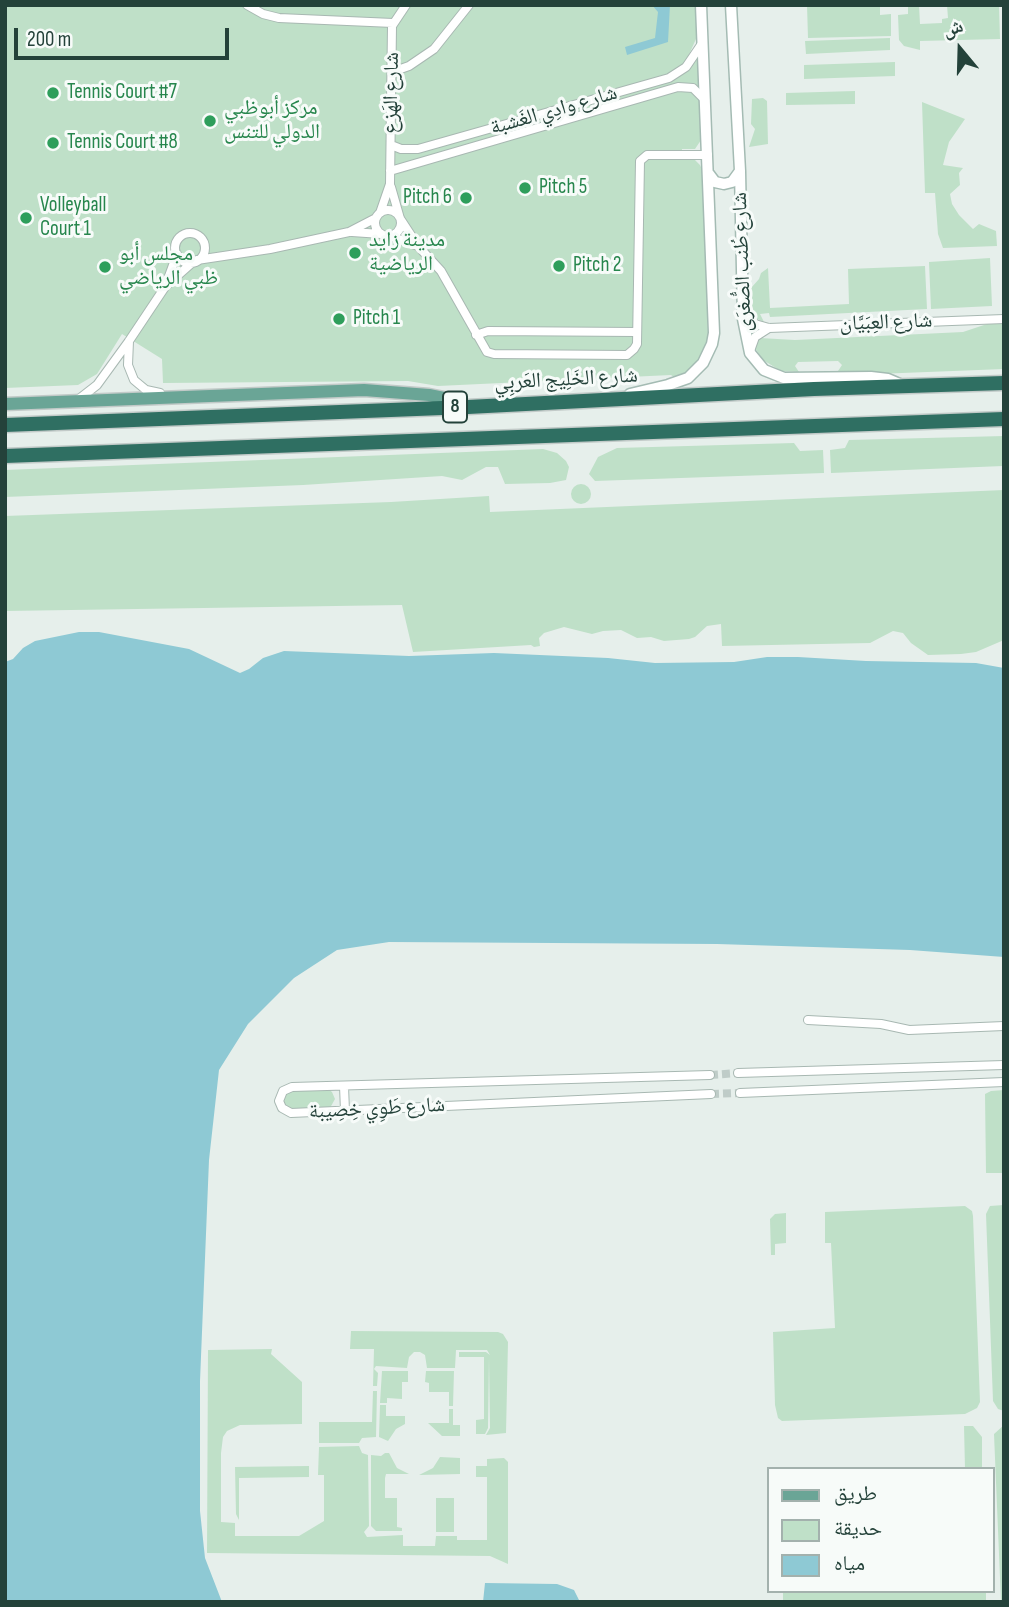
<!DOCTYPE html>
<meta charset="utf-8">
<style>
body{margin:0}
#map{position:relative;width:1009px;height:1607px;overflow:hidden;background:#e6efeb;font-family:"Sofia Sans Condensed","Noto Naskh Arabic",sans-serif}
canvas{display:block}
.frame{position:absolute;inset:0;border:7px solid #24423a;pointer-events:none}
.legend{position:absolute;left:767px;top:1467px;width:228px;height:126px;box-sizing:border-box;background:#f7fbf9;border:2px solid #a3b1ad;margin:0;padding:9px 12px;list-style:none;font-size:21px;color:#24423a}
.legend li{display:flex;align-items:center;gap:14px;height:35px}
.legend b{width:35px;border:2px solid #a3b1ad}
.north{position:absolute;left:925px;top:14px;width:70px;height:70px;-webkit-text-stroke:5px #f7fbf9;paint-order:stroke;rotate:341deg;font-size:19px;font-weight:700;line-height:28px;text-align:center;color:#24423a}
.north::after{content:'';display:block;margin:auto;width:24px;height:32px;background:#24423a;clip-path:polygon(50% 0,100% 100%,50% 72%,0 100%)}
.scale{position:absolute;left:14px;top:28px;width:215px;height:32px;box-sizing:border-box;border:4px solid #24423a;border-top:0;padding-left:9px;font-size:21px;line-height:24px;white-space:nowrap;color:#24423a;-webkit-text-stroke:5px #f7fbf9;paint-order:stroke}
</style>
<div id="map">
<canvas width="1009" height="1607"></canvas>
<div class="frame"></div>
<ul class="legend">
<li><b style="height:9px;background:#6aa596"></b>طريق</li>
<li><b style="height:19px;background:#bfe0c8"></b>حديقة</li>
<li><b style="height:19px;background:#8ec9d4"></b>مياه</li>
</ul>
<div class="north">ش</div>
<div class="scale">200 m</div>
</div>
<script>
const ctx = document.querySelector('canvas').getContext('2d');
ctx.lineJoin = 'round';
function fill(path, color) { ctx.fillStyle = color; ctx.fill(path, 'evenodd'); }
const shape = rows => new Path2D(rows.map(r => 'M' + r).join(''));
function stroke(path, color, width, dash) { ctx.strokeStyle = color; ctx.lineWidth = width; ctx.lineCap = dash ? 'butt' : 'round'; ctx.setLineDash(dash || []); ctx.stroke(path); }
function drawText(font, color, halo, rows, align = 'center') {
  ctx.font = font + ' "Sofia Sans Condensed","Noto Naskh Arabic",sans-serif'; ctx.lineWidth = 6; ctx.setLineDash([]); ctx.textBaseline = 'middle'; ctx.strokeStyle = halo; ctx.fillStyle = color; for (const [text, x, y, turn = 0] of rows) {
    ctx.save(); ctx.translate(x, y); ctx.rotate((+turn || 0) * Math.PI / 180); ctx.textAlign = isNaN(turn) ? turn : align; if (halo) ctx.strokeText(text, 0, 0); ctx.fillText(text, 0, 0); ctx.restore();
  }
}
fill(shape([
 [5,5,696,5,696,39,687,59,692,65,698,56,699,87,692,83,689,91,693,92,700,102,701,140,695,149,682,149,682,159,695,160,700,165,703,171,708,337,698,366,677,379,671,375,438,386,408,381,163,383,162,359,122,334,97,374,78,385,5,388],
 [807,5,880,5,880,15,891,14,891,36,808,38],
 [908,5,919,5,920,24,942,23,942,19,948,18,947,5,999,5,1000,39,920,41,920,50,904,46,899,40,898,15,908,14],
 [890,38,890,50,806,54,805,41],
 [895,62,895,76,804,79,804,65],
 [855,91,855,104,786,105,786,93],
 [763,98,767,101,768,144,749,147,755,129,751,124,752,99],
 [922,102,965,119,949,142,943,165,963,168,959,173,960,185,950,194,952,204,959,215,973,229,979,224,996,231,997,246,943,248,938,234,935,193,925,193],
 [990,258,992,306,931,309,929,262],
 [925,266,927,309,770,317,769,313,760,314,764,322,755,318,750,308,751,288,759,279,761,273,768,268,770,308,849,304,848,269],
 [987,324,1004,324,1004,369,851,375,838,371,842,365,838,361,798,362,795,366,799,372,781,371,763,360,755,348,756,342,760,338,795,340,963,332],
 [1004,436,1003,466,831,473,830,450,845,448,849,440],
 [794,443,800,451,823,450,824,473,595,481,589,474,598,457,617,448],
 [543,449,557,453,566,461,569,467,566,480,550,483,505,484,498,467,486,467,462,480,442,476,303,485,5,497,5,470],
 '571 494a10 10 0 1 1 20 0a10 10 0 1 1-20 0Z',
 [1004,490,1004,640,976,652,961,654,928,655,911,643,903,633,893,631,870,643,722,646,721,624,707,626,695,637,689,639,664,641,651,637,637,638,621,630,603,631,592,634,564,627,544,633,539,638,540,646,534,647,531,645,413,652,402,605,5,611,5,516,391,502,489,496,490,512],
 [327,1088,332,1092,335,1099,330,1108,294,1111,285,1105,283,1102,284,1095,290,1090],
 [1004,1090,1004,1173,986,1173,985,1094,991,1091],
 [1004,1205,1004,1411,998,1409,993,1401,986,1214,990,1206],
 [965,1206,972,1211,973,1216,980,1402,977,1408,965,1414,782,1421,778,1418,775,1405,773,1332,835,1328,831,1243,825,1243,825,1212],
 [786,1213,786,1243,775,1244,775,1255,771,1255,770,1219,775,1214],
 [351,1331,498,1332,503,1334,508,1342,506,1433,486,1435,490,1428,489,1358,488,1428,485,1434,476,1434,476,1420,484,1419,484,1357,459,1357,459,1352,486,1352,490,1355,487,1350,456,1350,455,1368,427,1368,425,1355,420,1352,414,1352,409,1357,407,1368,376,1366,374,1369,378,1373,377,1386,373,1386,374,1349,350,1349],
 [272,1349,271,1354,302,1382,302,1424,240,1425,227,1431,223,1437,221,1453,221,1522,235,1523,235,1536,299,1536,324,1521,324,1475,318,1475,319,1447,359,1446,362,1453,368,1455,369,1526,364,1532,367,1537,403,1535,403,1546,435,1546,436,1536,457,1536,457,1540,487,1540,487,1477,476,1477,476,1466,487,1466,487,1459,504,1458,508,1462,508,1564,490,1556,207,1553,208,1350],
 [382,1371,408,1371,408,1382,402,1382,402,1399,387,1398,387,1403,380,1403],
 [426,1371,454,1371,453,1406,449,1406,449,1392,429,1392,429,1383,425,1382],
 [373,1391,377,1391,376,1437,362,1438,359,1443,319,1443,319,1422,372,1422],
 [380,1405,386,1405,386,1416,405,1416,405,1424,396,1429,388,1441,379,1437],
 [449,1409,453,1409,453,1425,460,1425,460,1436,442,1436,428,1423,449,1423],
 [1004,1425,1004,1602,1001,1602,994,1434],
 [964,1426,973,1426,982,1437,982,1469,965,1469],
 [385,1453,389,1453,397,1468,409,1474,386,1474,385,1478,385,1498,397,1498,397,1527,402,1528,402,1531,376,1531,371,1526,371,1455,381,1456],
 [440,1457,460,1458,460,1474,419,1475,433,1468],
 [309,1466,309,1477,239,1478,239,1520,236,1514,235,1467],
 [436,1498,454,1498,454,1532,436,1532],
 [783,1591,986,1591,986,1602,783,1602]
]), '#bfe0c8');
fill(shape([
 [652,5,670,5,668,42,627,55,625,47,655,38,658,12],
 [79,632,99,632,189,649,240,673,249,669,263,658,284,651,409,656,494,653,608,658,655,663,734,662,767,657,798,657,866,661,976,663,1004,668,1004,957,910,950,717,944,389,942,337,950,294,978,248,1024,219,1070,209,1160,200,1381,200,1511,205,1558,222,1602,5,1602,5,662,13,659,23,648,35,641],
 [485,1583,557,1584,574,1590,580,1602,483,1602]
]), '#8ec9d4');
stroke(shape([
 [710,1075,738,1073],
 [711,1094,740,1093]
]), '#bfccc8', 8, [8, 4]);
const street = shape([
 [247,5,263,14,279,18,393,23],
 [392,72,409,66,434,49,469,5],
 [391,145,401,149,418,149,669,78,686,67,701,45],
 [390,171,678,87,693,88,705,100],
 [391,187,399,215],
 '375 223a13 13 0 1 1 26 0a13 13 0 1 1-26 0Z',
 [380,213,390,184,392,26,406,5],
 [401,220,418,246,441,271,487,352,494,354,627,355,634,349,637,344,640,161,647,155,708,155],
 [352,232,381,234],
 '175 248a15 15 0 1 1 30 0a15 15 0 1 1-30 0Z',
 [390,236,418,246],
 [197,260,270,249,349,232,376,218],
 [167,285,194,261],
 [743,309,755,324,769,328,1004,319],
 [476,335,488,331,637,332],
 [129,341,128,365,134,380,146,390,160,393],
 [750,351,755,337,769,328],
 [79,399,97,385,129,341,165,287,177,254],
 [808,1020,881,1024,909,1030,1004,1026],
 [738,1073,1004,1065],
 [710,1075,292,1087,283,1091,279,1101,282,1108,291,1113,711,1094],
 [344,1086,345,1111],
 [740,1093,1004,1082]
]);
const secondary = shape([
 [731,5,740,171,743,319,750,353,764,370,784,378,871,377,888,379,902,385],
 [709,174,715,182,724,184,732,182,740,171],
 [630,394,668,385,688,378,703,363,712,344,714,333,701,5]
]);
const primary = shape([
 [5,404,364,390,429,395,449,399,468,407]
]);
const highway = shape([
 [5,425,468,407,814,389,1004,383],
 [5,456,1004,419]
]);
stroke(street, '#a8b8b2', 10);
stroke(secondary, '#a4bbb3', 13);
stroke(primary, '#c2cac8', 15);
stroke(highway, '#c2cac8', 17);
stroke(street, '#fff', 8);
stroke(secondary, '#fff', 10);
stroke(primary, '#6aa596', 12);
stroke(highway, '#2f6f62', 14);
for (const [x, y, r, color] of [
 [53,93,7,"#2e9e5b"],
 [210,121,7,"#2e9e5b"],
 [53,143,7,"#2e9e5b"],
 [525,188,7,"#2e9e5b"],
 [466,198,7,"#2e9e5b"],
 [26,218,7,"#2e9e5b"],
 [355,253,7,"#2e9e5b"],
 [559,266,7,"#2e9e5b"],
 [105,267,7,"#2e9e5b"],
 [339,319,7,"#2e9e5b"]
]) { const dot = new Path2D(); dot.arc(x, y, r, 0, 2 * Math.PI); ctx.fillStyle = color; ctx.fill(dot); stroke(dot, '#f7fbf9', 2.5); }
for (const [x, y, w] of [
 [455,407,24]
]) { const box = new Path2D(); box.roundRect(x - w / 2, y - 15.5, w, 31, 5); ctx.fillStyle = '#f7fbf9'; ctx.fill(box); stroke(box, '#24423a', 2); }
drawText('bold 19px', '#24423a', null, [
 ["8",455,407]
]);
drawText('21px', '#27864d', '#f7fbf9', [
 ["Tennis Court #7",67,93],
 ["مركز أبوظبي",224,109],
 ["الدولي للتنس",224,133],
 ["Tennis Court #8",67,143],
 ["Pitch 5",539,188],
 ["Pitch 6",452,198,"right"],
 ["Volleyball",40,206],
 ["Court 1",40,230],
 ["مدينة زايد",369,241],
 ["الرياضية",369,265],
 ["مجلس أبو",119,255],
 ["ظبي الرياضي",119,279],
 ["Pitch 2",573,266],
 ["Pitch 1",353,319]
], 'left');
drawText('21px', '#24423a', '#f7fbf9', [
 ["شارع الهَزع",392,93,-89],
 ["شارع وادِي الغَشبة",554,111,-16],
 ["شارع طُنب الصُّغرَى",743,262,-92],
 ["شارع العِبَيَّان",886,323,-2],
 ["شارع الخَلِيج العَربِي",566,380,-3],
 ["شارع طَوِي خِصِيبة",377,1109,-3]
]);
</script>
